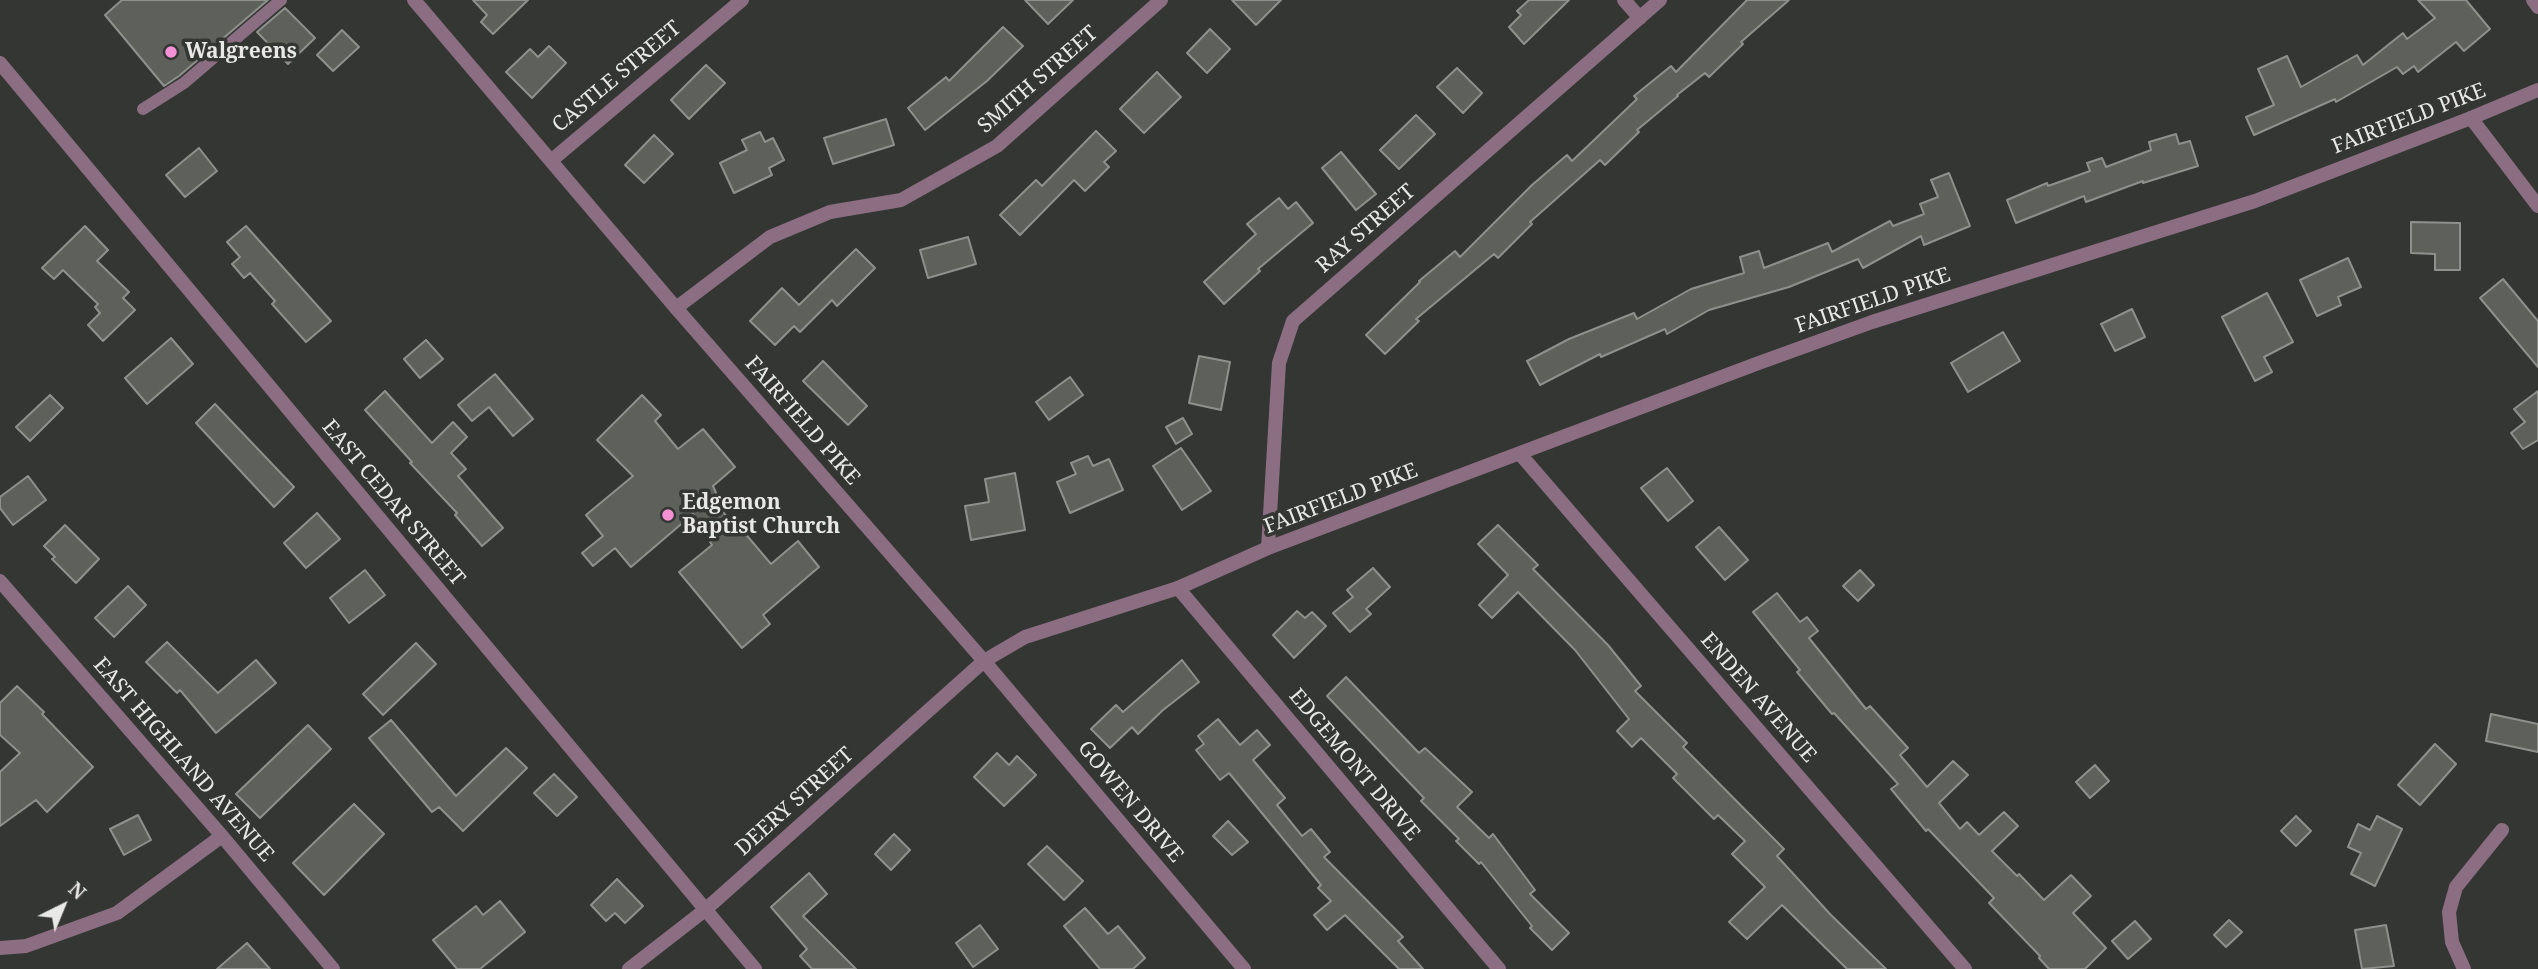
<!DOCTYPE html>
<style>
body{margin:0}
#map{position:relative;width:2538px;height:969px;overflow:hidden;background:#343633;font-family:"Noto Serif",serif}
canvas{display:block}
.north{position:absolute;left:28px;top:871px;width:70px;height:70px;-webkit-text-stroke:5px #343633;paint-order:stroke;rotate:43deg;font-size:19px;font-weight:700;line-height:28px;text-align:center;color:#e8e9e7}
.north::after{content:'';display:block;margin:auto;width:24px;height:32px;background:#e8e9e7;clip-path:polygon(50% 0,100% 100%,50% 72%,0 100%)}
</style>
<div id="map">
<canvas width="2538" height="969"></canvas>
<div class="north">N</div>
</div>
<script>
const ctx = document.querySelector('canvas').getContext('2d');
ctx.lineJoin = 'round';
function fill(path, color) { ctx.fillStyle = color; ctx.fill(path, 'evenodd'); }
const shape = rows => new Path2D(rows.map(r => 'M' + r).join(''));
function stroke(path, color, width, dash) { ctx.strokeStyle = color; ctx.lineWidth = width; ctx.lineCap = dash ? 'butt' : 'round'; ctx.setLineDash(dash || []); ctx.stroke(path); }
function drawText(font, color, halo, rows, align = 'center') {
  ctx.font = font + ' "Noto Serif",serif'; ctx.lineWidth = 7; ctx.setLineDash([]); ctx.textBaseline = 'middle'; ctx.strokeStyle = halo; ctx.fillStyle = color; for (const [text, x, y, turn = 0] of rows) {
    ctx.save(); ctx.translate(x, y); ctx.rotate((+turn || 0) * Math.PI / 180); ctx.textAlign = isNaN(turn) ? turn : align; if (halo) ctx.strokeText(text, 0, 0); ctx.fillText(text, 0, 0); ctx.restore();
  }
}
const building = shape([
 [122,0,268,0,179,76,164,86,105,15,122,0],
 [473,0,528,0,493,34,481,22,487,15,473,0],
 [1025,0,1073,0,1048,24,1025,0],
 [1232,0,1281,0,1256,25,1232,0],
 [1529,0,1569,0,1524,44,1509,27,1521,15,1517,11,1529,0],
 [1747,0,1789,0,1741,42,1743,44,1709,77,1705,73,1677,95,1678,96,1637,130,1639,132,1605,165,1600,160,1530,222,1532,224,1498,258,1494,254,1416,319,1419,321,1385,354,1366,335,1420,282,1419,281,1455,251,1460,257,1532,185,1567,155,1572,161,1637,99,1634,96,1671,66,1676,72,1747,0],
 [2418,0,2466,0,2490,29,2464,51,2456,42,2418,72,2414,66,2403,74,2397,67,2336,102,2335,99,2254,135,2246,117,2274,105,2258,69,2287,56,2301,87,2357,55,2363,65,2403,33,2407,39,2435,18,2418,0],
 [285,8,315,38,288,64,257,32,285,8],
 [1003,27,1023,46,987,81,925,130,908,108,946,77,949,81,1003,27],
 [1210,29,1230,49,1207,73,1187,53,1210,29],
 [342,30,359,47,333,71,317,55,342,30],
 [549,46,566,63,532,98,506,72,530,49,538,57,549,46],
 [706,65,725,83,689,119,671,100,706,65],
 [1457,68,1482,93,1463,113,1437,87,1457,68],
 [1157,72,1181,97,1144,133,1120,109,1157,72],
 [1416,115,1435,134,1399,169,1380,150,1416,115],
 [886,119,894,145,833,164,824,138,886,119],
 [1096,131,1116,151,1104,162,1109,167,1085,191,1074,180,1020,235,1000,215,1036,180,1042,186,1096,131],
 [760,132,765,142,773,138,784,160,769,168,772,175,734,193,720,163,747,150,742,140,760,132],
 [2176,134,2179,144,2190,141,2198,166,2143,183,2143,181,2086,202,2084,196,2016,223,2007,200,2047,183,2048,186,2090,171,2087,163,2102,158,2106,167,2151,150,2149,142,2176,134],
 [654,135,673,154,644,183,625,165,654,135],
 [199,148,217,171,185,197,166,175,199,148],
 [1341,152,1376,194,1356,210,1322,168,1341,152],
 [1949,173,1970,226,1924,245,1921,236,1863,268,1858,259,1789,287,1709,310,1667,334,1665,329,1601,357,1600,354,1540,385,1527,361,1569,339,1634,313,1637,319,1691,289,1744,273,1740,257,1759,251,1764,268,1828,243,1832,252,1890,221,1893,226,1924,214,1920,204,1938,197,1931,180,1949,173],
 [1279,198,1288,209,1296,202,1313,223,1258,269,1260,271,1224,304,1204,282,1256,234,1247,224,1279,198],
 [2411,222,2460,223,2460,270,2435,270,2435,254,2411,253,2411,222],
 [85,226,108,250,97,261,129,292,123,298,135,310,103,341,88,325,100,313,95,307,98,304,63,270,54,279,42,268,85,226],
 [246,226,331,321,306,342,272,304,275,301,250,273,244,278,232,264,240,257,227,242,246,226],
 [968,237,976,264,928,278,920,250,968,237],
 [856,249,875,268,837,306,832,300,800,332,794,326,775,345,750,321,782,288,799,305,856,249],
 [2348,258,2361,287,2338,297,2341,305,2317,316,2300,280,2348,258],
 [2503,279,2538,321,2538,367,2480,298,2503,279],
 [2267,293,2293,342,2264,357,2272,372,2255,381,2222,317,2267,293],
 [2132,309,2145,337,2115,351,2101,324,2132,309],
 [2003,332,2020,361,1968,392,1951,363,2003,332],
 [171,338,193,364,147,404,125,378,171,338],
 [426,340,443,359,420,378,404,359,426,340],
 [1199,356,1230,362,1221,410,1189,403,1199,356],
 [823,361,867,406,848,425,803,381,823,361],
 [495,374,533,419,513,436,489,407,472,421,458,405,495,374],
 [1070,377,1083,395,1049,420,1036,402,1070,377],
 [385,391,432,443,453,422,467,437,451,453,466,469,458,476,503,528,482,546,455,515,457,513,410,463,412,462,365,410,385,391],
 [2538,391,2538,440,2523,449,2511,433,2525,422,2514,409,2538,391],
 [50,395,63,408,30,441,16,427,50,395],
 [642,395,661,415,655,421,678,449,703,429,735,467,713,486,717,495,713,499,735,527,738,525,771,564,798,541,819,567,763,615,770,624,742,648,679,572,712,545,710,542,715,538,693,514,631,567,615,548,593,566,582,553,603,536,586,515,633,476,597,440,642,395],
 [215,404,294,487,274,507,196,423,215,404],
 [1183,418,1192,434,1176,444,1166,427,1183,418],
 [1181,448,1211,491,1182,510,1153,466,1181,448],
 [1088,456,1093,466,1109,459,1123,490,1070,513,1057,482,1076,474,1071,463,1088,456],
 [1667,468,1693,501,1668,521,1641,488,1667,468],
 [1015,473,1025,530,971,540,965,506,989,502,985,479,1015,473],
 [28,476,46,500,13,525,0,508,0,497,28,476],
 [317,513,340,539,306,568,284,543,317,513],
 [65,525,99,559,76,583,52,559,55,557,44,546,65,525],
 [1498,525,1538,565,1533,569,1608,645,1641,686,1635,691,1687,743,1683,747,1784,849,1777,856,1830,914,1886,969,1847,969,1782,905,1747,939,1729,922,1765,887,1732,854,1745,841,1718,815,1714,819,1673,778,1677,774,1641,738,1632,747,1617,731,1629,719,1575,650,1518,592,1492,618,1479,605,1508,575,1478,544,1498,525],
 [1719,527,1748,560,1725,580,1696,547,1719,527],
 [1373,568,1390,587,1366,609,1371,614,1350,632,1333,613,1353,597,1347,590,1373,568],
 [365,570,385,595,349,623,330,598,365,570],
 [1860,570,1874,585,1858,601,1843,586,1860,570],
 [128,586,146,605,114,637,95,618,128,586],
 [1777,593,1800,622,1807,617,1818,631,1809,638,1866,709,1870,706,1908,748,1900,755,1927,787,1953,761,1968,775,1939,803,1960,829,1967,822,1979,835,2004,812,2018,826,1992,851,2017,876,2019,874,2044,900,2071,875,2091,896,2073,913,2106,948,2085,969,2049,969,2039,958,2040,956,1989,903,1994,898,1928,829,1926,831,1891,789,1898,784,1834,713,1832,714,1797,672,1800,670,1753,612,1777,593],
 [1297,611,1305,618,1312,612,1326,626,1294,658,1273,635,1297,611],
 [167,642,218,693,256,660,276,683,216,733,180,690,177,693,146,662,167,642],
 [416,643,436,664,383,715,363,694,416,643],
 [1182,660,1199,682,1163,710,1138,734,1132,727,1110,748,1091,729,1116,705,1123,712,1182,660],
 [1346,677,1419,753,1425,748,1472,792,1457,807,1489,838,1493,834,1535,890,1530,894,1569,933,1552,950,1530,928,1532,926,1481,862,1479,864,1456,841,1459,839,1421,801,1424,798,1327,696,1346,677],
 [17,686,44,712,42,714,93,767,47,812,36,800,0,826,0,772,20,753,0,735,0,703,17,686],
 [2491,714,2538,724,2538,752,2486,741,2491,714],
 [1218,719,1240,745,1257,730,1270,745,1253,760,1285,798,1277,805,1302,836,1311,829,1330,852,1324,857,1403,937,1398,941,1423,969,1399,969,1345,915,1327,930,1314,915,1331,901,1318,888,1321,885,1229,773,1220,780,1196,750,1204,744,1198,736,1218,719],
 [391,720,456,796,506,748,527,768,463,831,439,807,432,812,369,738,391,720],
 [308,725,331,749,260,818,236,794,308,725],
 [2435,744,2456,764,2420,805,2398,785,2435,744],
 [997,753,1009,765,1017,756,1036,775,1004,806,974,777,997,753],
 [2095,765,2109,781,2090,798,2076,782,2095,765],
 [554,774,577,797,557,816,534,793,554,774],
 [354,804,384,834,324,895,293,863,354,804],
 [138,815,151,840,124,855,110,829,138,815],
 [2296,816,2311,831,2296,846,2281,831,2296,816],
 [2377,816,2402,829,2375,886,2351,874,2361,853,2348,847,2358,824,2370,830,2377,816],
 [1228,821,1248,842,1232,855,1213,836,1228,821],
 [894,834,910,850,891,870,875,854,894,834],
 [1047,846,1083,881,1064,900,1028,864,1047,846],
 [809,873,827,894,803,916,856,969,812,969,800,956,807,949,771,907,809,873],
 [617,879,643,906,625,923,615,913,606,921,591,905,617,879],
 [500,901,525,932,480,969,457,969,433,940,476,906,483,915,500,901],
 [1085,908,1108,934,1118,926,1145,958,1133,969,1100,969,1064,926,1085,908],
 [2229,920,2242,932,2226,947,2214,935,2229,920],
 [2135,921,2151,939,2128,959,2112,941,2135,921],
 [980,925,998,949,973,967,956,943,980,925],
 [2386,925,2394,966,2362,969,2355,930,2386,925],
 [247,943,270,969,217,969,247,943]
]);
fill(building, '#5e605c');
stroke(building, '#8e908d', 2);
stroke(shape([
 [143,109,184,83,281,0]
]), '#8b6e81', 12);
stroke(shape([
 [1624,0,1640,18],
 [2533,0,2538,7],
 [0,63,755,969],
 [2471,118,2538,206],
 [552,160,742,0],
 [676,308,770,237,830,212,901,200,997,146,1161,0],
 [1520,454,1965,969],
 [1268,548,1279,363,1293,321,1660,0],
 [0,581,222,836,333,969],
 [1178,588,1499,969],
 [0,948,26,946,117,913,222,836],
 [629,969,705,910,984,661,1244,969],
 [2464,969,2452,942,2449,912,2456,887,2502,830]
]), '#8b6e81', 14);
stroke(shape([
 [414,0,676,308,984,661,1025,637,1178,588,1268,548,1756,364,1872,322,2255,201,2471,118,2538,90]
]), '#8b6e81', 14);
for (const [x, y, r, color] of [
 [171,52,7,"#f391d5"],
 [668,515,7,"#f391d5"]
]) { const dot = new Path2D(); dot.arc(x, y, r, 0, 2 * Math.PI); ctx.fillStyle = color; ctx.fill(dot); stroke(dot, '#343633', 2.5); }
drawText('bold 21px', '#e8e9e7', '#343633', [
 ["Walgreens",185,52],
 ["Edgemon",682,503],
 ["Baptist Church",682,527]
], 'left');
drawText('21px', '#e8e9e7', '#343633', [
 ["CASTLE STREET",617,77,-40],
 ["SMITH STREET",1038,80,-41],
 ["FAIRFIELD PIKE",2409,119,-21],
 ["RAY STREET",1366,229,-41],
 ["FAIRFIELD PIKE",1873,301,-19],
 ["FAIRFIELD PIKE",802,421,49],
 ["FAIRFIELD PIKE",1341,499,-21],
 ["EAST CEDAR STREET",393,503,50],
 ["ENDEN AVENUE",1758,698,49],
 ["EAST HIGHLAND AVENUE",183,760,49],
 ["EDGEMONT DRIVE",1354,765,50],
 ["DEERY STREET",795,802,-42],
 ["GOWEN DRIVE",1130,802,50]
]);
</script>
